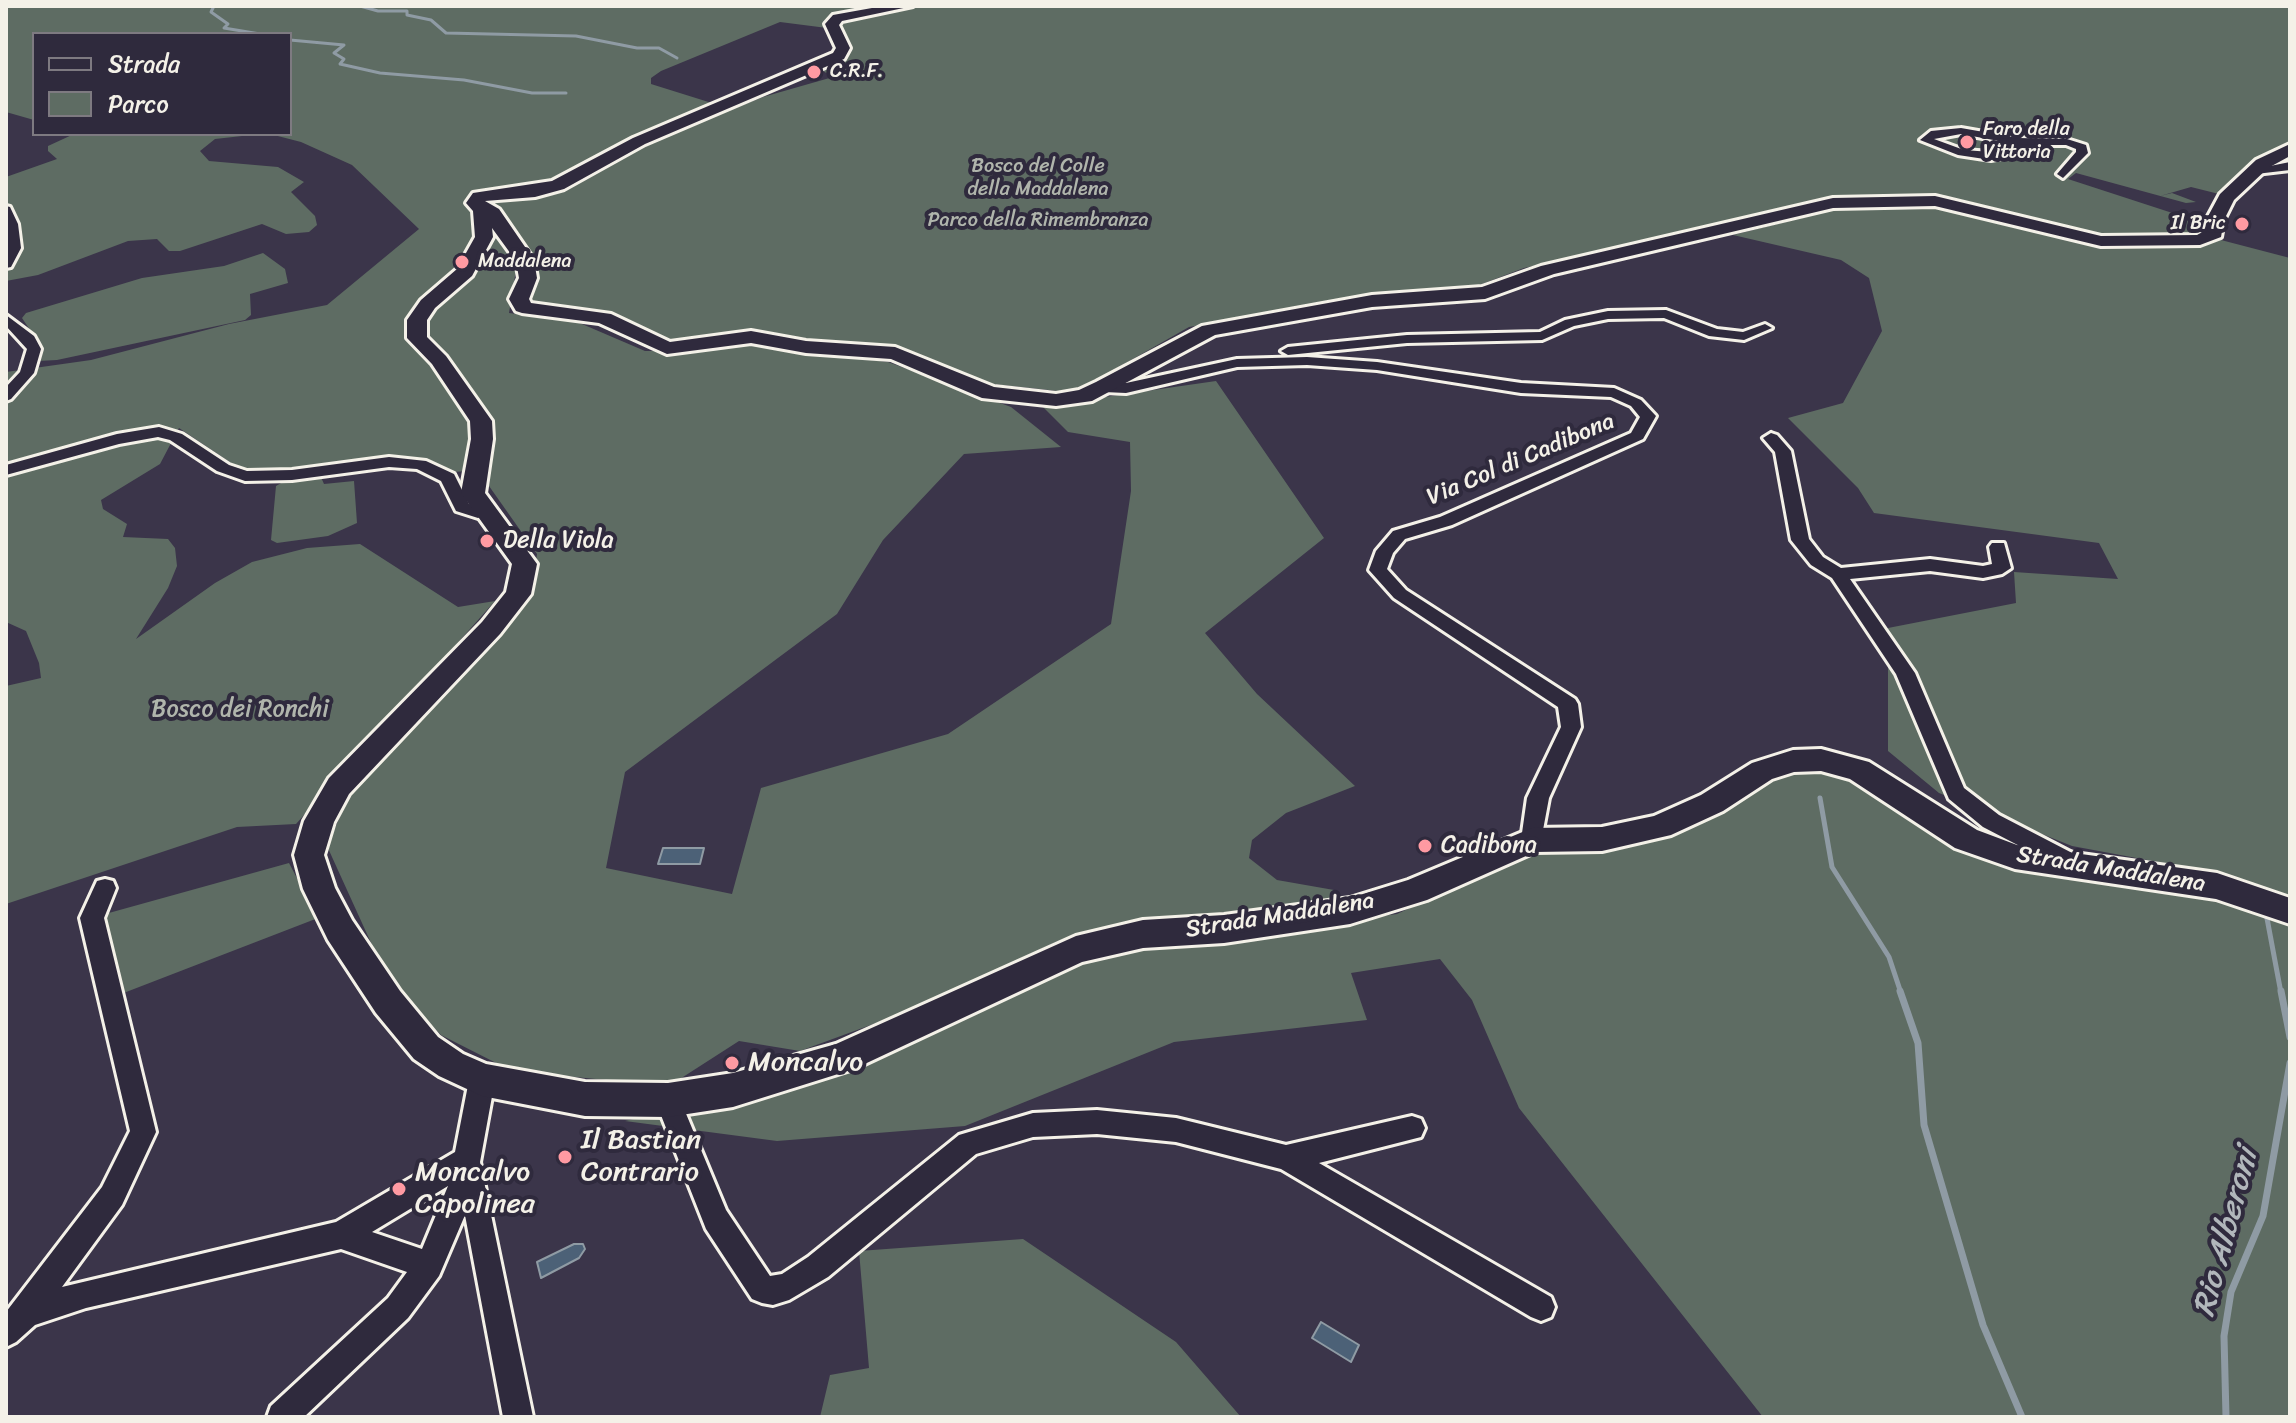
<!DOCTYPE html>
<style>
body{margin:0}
#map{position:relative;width:2296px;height:1423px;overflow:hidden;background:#3b354a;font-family:Sriracha,sans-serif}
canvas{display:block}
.frame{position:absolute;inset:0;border:8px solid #f4f1e8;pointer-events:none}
.legend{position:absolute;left:32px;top:32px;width:260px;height:104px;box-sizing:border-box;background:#2f2a3d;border:2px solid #7e7a81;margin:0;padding:10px 14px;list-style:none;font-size:24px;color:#f4f1e8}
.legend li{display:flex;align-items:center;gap:16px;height:40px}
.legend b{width:40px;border:2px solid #7e7a81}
</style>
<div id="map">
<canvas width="2296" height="1423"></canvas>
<div class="frame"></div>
<ul class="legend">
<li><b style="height:10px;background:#2f2a3d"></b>Strada</li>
<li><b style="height:22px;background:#5e6c63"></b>Parco</li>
</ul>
</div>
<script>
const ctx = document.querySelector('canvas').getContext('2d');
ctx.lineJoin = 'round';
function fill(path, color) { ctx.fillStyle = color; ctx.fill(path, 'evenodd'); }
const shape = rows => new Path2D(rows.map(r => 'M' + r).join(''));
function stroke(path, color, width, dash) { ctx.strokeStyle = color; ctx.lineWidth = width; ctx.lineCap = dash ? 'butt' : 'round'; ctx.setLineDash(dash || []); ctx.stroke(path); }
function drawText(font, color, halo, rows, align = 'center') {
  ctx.font = font + ' Sriracha,sans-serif'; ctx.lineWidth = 8; ctx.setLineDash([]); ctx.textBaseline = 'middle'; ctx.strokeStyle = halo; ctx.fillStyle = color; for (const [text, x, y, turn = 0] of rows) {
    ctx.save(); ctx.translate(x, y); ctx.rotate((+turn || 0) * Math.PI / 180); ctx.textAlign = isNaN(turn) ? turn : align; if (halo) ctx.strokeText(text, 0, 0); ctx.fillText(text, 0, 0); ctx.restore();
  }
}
fill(shape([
 [6,6,888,6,833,17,827,23,827,28,780,22,661,71,651,78,651,84,715,104,625,140,557,180,528,188,487,189,468,198,478,234,462,268,423,301,404,327,413,348,431,360,475,426,468,471,453,472,414,459,278,472,240,469,179,428,160,464,101,500,103,509,127,524,123,537,168,539,175,548,177,566,168,588,136,639,215,583,252,562,307,548,360,544,458,607,495,601,296,824,237,827,6,904,6,686,41,678,39,663,26,631,6,622,6,372,91,360,229,324,327,305,419,229,352,165,301,142,270,134,290,134,290,34,34,34,34,120,6,112],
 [914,6,2290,6,2290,145,2223,195,2191,187,2160,196,2172,193,2196,202,2186,203,2076,173,2068,179,2200,222,2205,230,2198,234,2290,258,2290,901,2217,873,2072,846,1939,793,1888,751,1888,628,2016,603,2014,572,2118,579,2099,543,1874,513,1858,488,1788,418,1843,403,1882,331,1869,278,1841,260,1733,235,1817,214,1816,200,1679,235,1524,268,1474,287,1388,292,1189,327,1096,380,1067,392,983,383,898,347,825,342,765,332,678,340,649,336,534,304,529,298,533,287,514,234,500,208,485,199,538,195,649,142,763,97,833,77,818,68,843,56,838,24,844,18],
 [74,134,260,134,215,139,200,151,209,161,278,167,304,182,291,192,315,216,317,225,309,232,286,234,262,224,180,251,169,251,157,239,128,241,38,275,6,281,6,259,17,256,19,239,19,223,6,201,6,177,57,159,48,151,48,146],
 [488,218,517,264,509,313,575,321,645,351,706,351,745,344,888,362,1011,407,1061,447,964,454,883,540,837,614,625,772,606,868,732,894,761,788,948,734,1111,624,1131,491,1130,442,1068,432,1042,406,1216,381,1324,538,1205,633,1257,694,1355,786,1286,813,1252,840,1249,858,1277,880,1334,890,1338,898,1147,922,1058,941,906,1012,800,1051,739,1041,669,1086,512,1071,441,1035,387,978,327,846,354,785,531,596,537,554,489,486,492,417,460,372,427,341,426,332,426,317,484,256,491,238],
 [263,253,285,269,288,283,250,294,251,315,245,320,57,360,38,361,40,345,22,318,26,313,142,278,224,266],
 [320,475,324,484,354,481,357,523,328,536,277,543,271,540,276,486,288,479],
 [1792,769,1846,774,1943,830,2237,896,2290,922,2290,1417,1763,1417,1519,1108,1472,1000,1440,959,1351,973,1367,1020,1174,1042,965,1126,777,1141,625,1121,836,1071,1044,972,1150,947,1397,914,1534,849,1743,793],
 [289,863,318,918,121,994,98,916],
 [1023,1239,1176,1342,1241,1417,820,1417,830,1375,869,1368,859,1251]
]), '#5e6c63');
const water = shape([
 [663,848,704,848,700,864,658,864,663,848],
 [574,1244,583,1244,585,1249,579,1258,541,1278,537,1262,574,1244],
 [1321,1322,1359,1345,1351,1362,1312,1338,1321,1322]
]);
fill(water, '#4c6177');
stroke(water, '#8f9ba4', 2);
stroke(shape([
 [214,6,211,12,228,24,224,28,260,34],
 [360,6,378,11,407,11,407,15,431,20,446,33,576,36,637,48,659,48,677,58],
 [290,40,344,45,334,53,344,59,340,64,380,73,464,80,532,93,566,93]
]), '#8f9ba4', 3);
stroke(shape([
 [1820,798,1832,867,1889,957,1901,993],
 [2266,913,2281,993]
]), '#8f9ba4', 5);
stroke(shape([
 [1900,991,1918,1043,1924,1125,1983,1325,2022,1417],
 [2281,991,2290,1037],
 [2226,1417,2224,1336,2231,1292,2263,1216,2290,1063]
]), '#8f9ba4', 7);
const street = shape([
 [1961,128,2018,138,2067,139,2086,145,2088,153,2063,178,2057,174,2076,152,2076,149,2066,145,2031,145,2007,157,1991,160,1958,155,1920,140,1931,131,1961,128],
 [1961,134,2015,144,1991,152,1964,150,1934,139,1961,134],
 [2290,162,2290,170,2256,174,2250,170,2290,162],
 [6,206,10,207,18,224,21,248,11,267,6,268,6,206],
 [1666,310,1717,329,1743,332,1765,324,1772,328,1744,340,1709,336,1664,318,1608,319,1574,326,1542,340,1407,343,1288,355,1281,351,1288,347,1407,335,1540,332,1565,320,1608,311,1666,310],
 [6,315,34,336,41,349,34,373,11,399,6,401,6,387,20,372,27,349,6,326,6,315],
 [1307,357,1377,362,1521,383,1614,388,1641,400,1656,416,1643,439,1452,525,1405,539,1393,553,1387,569,1406,590,1575,699,1578,704,1581,727,1549,798,1540,846,1532,849,1524,846,1521,840,1527,798,1561,727,1558,707,1394,598,1369,570,1376,551,1393,531,1440,517,1631,433,1640,417,1631,406,1611,397,1521,393,1377,370,1307,365,1237,367,1126,393,1104,392,1096,387,1104,382,1126,383,1237,359,1307,357],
 [159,427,182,434,229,465,247,471,292,470,389,457,426,461,454,474,469,504,493,507,496,511,478,518,456,511,441,481,417,469,389,467,292,480,245,481,217,471,170,440,158,437,119,444,6,475,6,465,117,434,159,427],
 [1771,433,1777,435,1791,451,1809,539,1823,557,1841,568,1930,559,1983,566,1992,564,1989,547,1992,543,2004,543,2011,568,2002,574,1983,578,1930,571,1850,579,1915,673,1964,788,1999,815,2076,855,2079,861,2076,867,2068,870,2060,867,1983,827,1949,799,1896,674,1832,578,1811,565,1791,540,1775,452,1763,438,1771,433],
 [105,879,113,881,116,888,104,918,156,1132,122,1205,62,1287,336,1222,455,1152,469,1080,473,1072,482,1068,491,1072,495,1080,480,1162,533,1417,503,1417,465,1215,439,1276,408,1318,304,1417,267,1417,271,1406,388,1298,407,1272,341,1249,86,1308,35,1325,16,1342,6,1347,6,1312,102,1187,130,1131,80,918,97,881,105,879],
 [448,1186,422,1249,372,1232,448,1186],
 [668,1088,677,1092,726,1210,770,1276,782,1274,808,1257,959,1135,1033,1113,1097,1110,1176,1118,1286,1145,1412,1116,1421,1119,1425,1128,1421,1137,1319,1163,1551,1297,1555,1307,1551,1317,1541,1321,1531,1317,1281,1169,1176,1142,1097,1134,1033,1137,976,1154,828,1277,789,1300,773,1305,762,1303,752,1299,706,1229,655,1100,659,1092,668,1088]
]);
const secondary = shape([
 [883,6,913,6,842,21,839,25,850,48,844,59,645,144,564,189,535,197,485,201,499,209,534,260,537,278,529,299,531,303,611,314,670,342,751,331,806,341,895,347,994,387,1056,394,1079,390,1096,382,1202,326,1372,295,1482,287,1541,266,1833,198,1935,196,2101,236,2197,235,2206,230,2206,220,2220,194,2256,160,2290,144,2290,156,2268,168,2234,200,2224,220,2221,237,2200,245,2101,246,1935,206,1833,208,1554,274,1485,299,1372,307,1215,335,1092,401,1056,406,982,398,891,359,806,353,751,343,667,354,599,323,522,313,516,311,509,299,519,278,516,261,492,228,493,237,472,276,435,308,427,320,427,337,446,356,492,421,493,439,485,493,537,564,531,594,500,634,349,794,334,822,324,855,335,888,352,920,400,991,438,1037,463,1054,486,1064,585,1082,668,1083,733,1073,836,1044,1076,936,1143,920,1224,915,1350,898,1408,880,1532,828,1602,827,1654,816,1701,795,1752,763,1793,750,1821,749,1869,762,1977,830,2017,845,2217,873,2290,898,2290,924,2216,899,2015,869,1955,848,1850,779,1821,771,1794,772,1772,779,1723,811,1671,835,1602,851,1535,852,1427,900,1350,924,1224,943,1143,948,1082,962,854,1069,733,1107,668,1117,585,1116,482,1096,439,1076,414,1059,376,1013,328,940,303,889,294,855,304,821,329,778,482,622,506,592,512,564,461,493,471,439,470,421,432,364,407,338,407,320,421,300,457,269,475,237,473,211,466,203,473,193,552,181,633,138,833,53,836,48,825,24,833,15,883,6]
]);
stroke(street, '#f4f1e8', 6);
stroke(secondary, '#f4f1e8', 6);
fill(street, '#2f2a3d');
fill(secondary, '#2f2a3d');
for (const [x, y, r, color] of [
 [814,72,8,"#ff9aa2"],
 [1967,142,8,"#ff9aa2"],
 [2242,224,8,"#ff9aa2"],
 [462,262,8,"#ff9aa2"],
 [487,541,8,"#ff9aa2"],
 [1425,846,8,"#ff9aa2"],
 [732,1063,8,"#ff9aa2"],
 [565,1157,8,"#ff9aa2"],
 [399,1189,8,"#ff9aa2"]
]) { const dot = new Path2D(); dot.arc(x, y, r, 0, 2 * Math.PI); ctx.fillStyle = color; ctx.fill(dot); stroke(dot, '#2f2a3d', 3); }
drawText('20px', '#f4f1e8', '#2f2a3d', [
 ["C.R.F.",830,72],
 ["Faro della",1983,130],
 ["Vittoria",1983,153],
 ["Il Bric",2226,224,"right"],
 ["Maddalena",478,262]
], 'left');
drawText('20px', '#b0b5ac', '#2f2a3d', [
 ["Bosco del Colle",1038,167],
 ["della Maddalena",1038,190],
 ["Parco della Rimembranza",1038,221]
]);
drawText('24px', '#f4f1e8', '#2f2a3d', [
 ["Via Col di Cadibona",1521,460,-23],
 ["Strada Maddalena",2111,870,9],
 ["Strada Maddalena",1280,916,-9]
]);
drawText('24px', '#f4f1e8', '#2f2a3d', [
 ["Della Viola",503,541],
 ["Cadibona",1441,846]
], 'left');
drawText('24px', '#b0b5ac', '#2f2a3d', [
 ["Bosco dei Ronchi",240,710]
]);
drawText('28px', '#f4f1e8', '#2f2a3d', [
 ["Moncalvo",748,1063],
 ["Il Bastian",581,1141],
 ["Contrario",581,1173],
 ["Moncalvo",415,1173],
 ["Capolinea",415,1205]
], 'left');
drawText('italic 32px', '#b1b7bb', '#2f2a3d', [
 ["Rio Alberoni",2227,1233,-75]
]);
</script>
